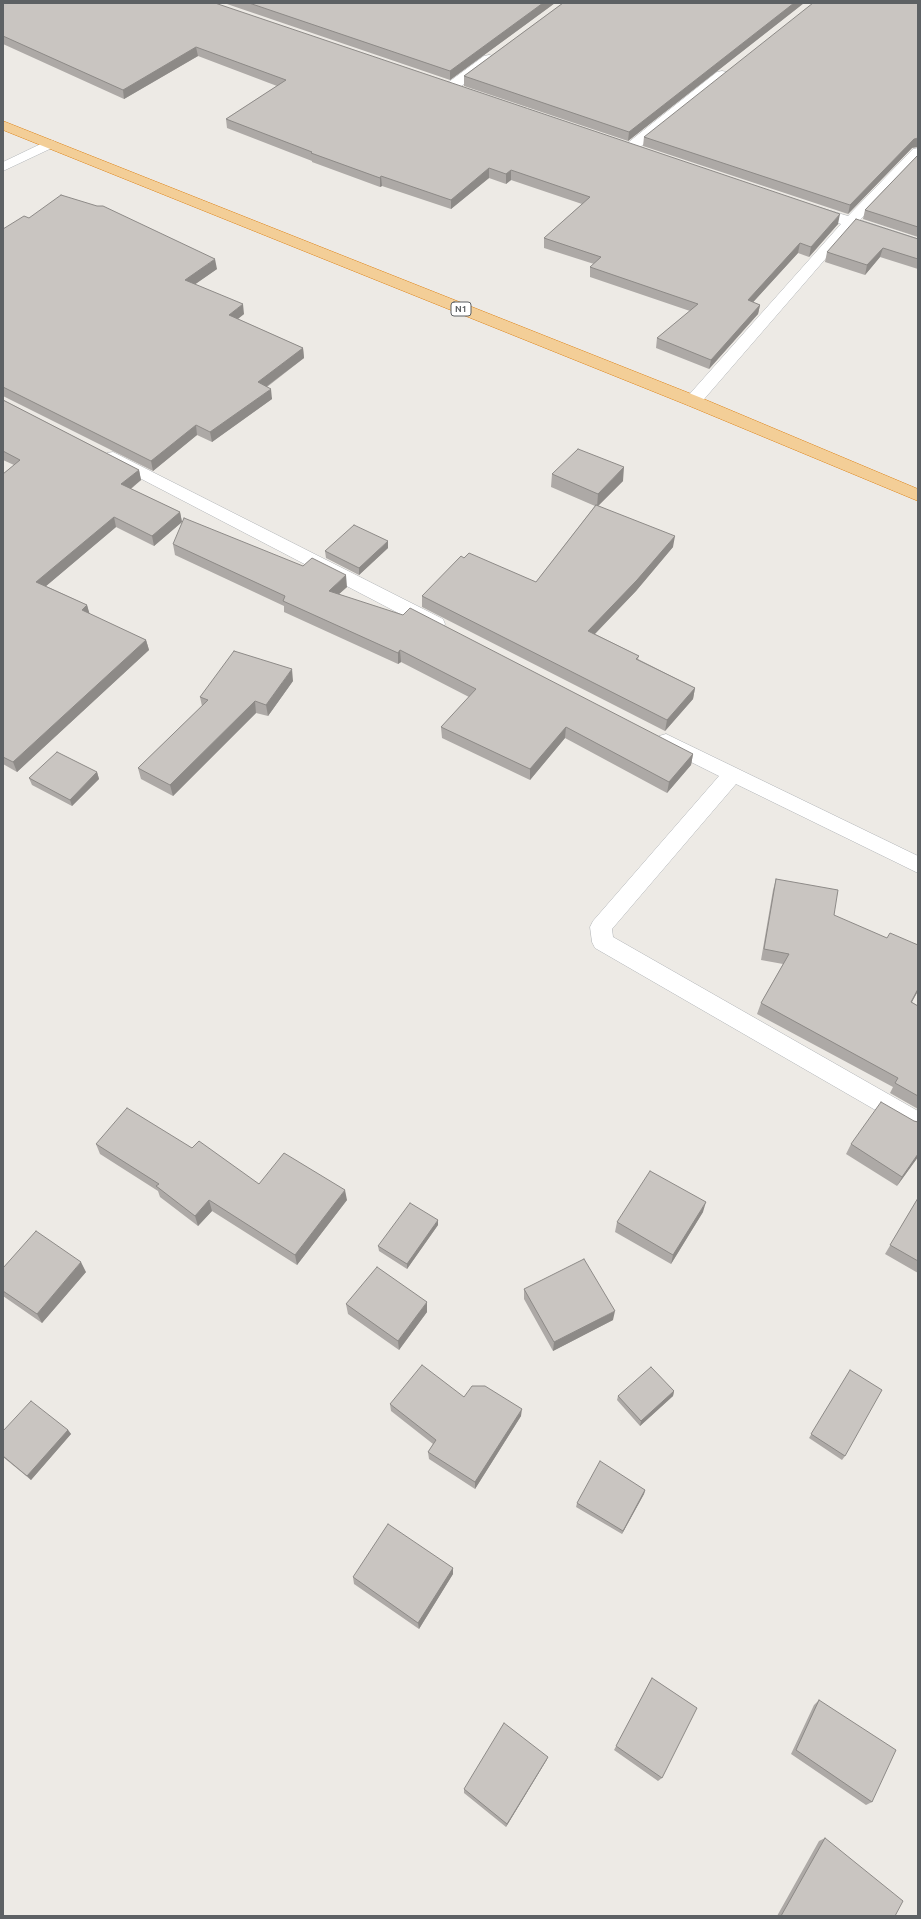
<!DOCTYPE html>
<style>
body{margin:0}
#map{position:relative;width:921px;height:1919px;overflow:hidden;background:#edeae5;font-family:Ubuntu,sans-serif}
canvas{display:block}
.frame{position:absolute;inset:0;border:4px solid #5d6164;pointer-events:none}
</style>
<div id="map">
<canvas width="921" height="1919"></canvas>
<div class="frame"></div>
</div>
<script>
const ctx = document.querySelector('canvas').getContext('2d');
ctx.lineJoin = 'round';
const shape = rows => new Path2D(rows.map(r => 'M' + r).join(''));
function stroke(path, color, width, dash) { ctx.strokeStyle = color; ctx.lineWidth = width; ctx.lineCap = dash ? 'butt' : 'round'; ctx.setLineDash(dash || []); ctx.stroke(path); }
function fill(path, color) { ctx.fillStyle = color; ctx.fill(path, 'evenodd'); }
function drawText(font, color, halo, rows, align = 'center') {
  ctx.font = font + ' Ubuntu,sans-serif'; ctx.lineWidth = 3.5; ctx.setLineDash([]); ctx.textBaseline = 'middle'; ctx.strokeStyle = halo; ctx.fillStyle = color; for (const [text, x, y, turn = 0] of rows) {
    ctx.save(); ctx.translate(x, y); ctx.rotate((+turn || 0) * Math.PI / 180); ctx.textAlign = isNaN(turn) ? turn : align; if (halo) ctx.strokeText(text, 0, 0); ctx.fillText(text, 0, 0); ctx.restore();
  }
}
const street = shape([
 [489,55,494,56,495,59,494,62,456,90,446,90,444,87,446,84,484,56,489,55],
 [722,71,727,72,728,75,727,78,635,151,625,151,623,148,625,145,717,72,722,71],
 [918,148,918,160,860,220,918,239,918,248,853,227,699,405,693,406,687,405,685,401,687,397,841,224,806,212,804,209,806,206,811,205,848,216,913,149,918,148],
 [113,452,443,619,445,624,443,629,436,630,429,629,107,461,105,457,107,453,113,452],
 [666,734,918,856,918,873,736,784,612,929,613,937,918,1111,918,1133,910,1130,595,948,592,942,590,927,593,921,719,776,659,746,656,741,659,736,666,734]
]);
const secondary = shape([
 [49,140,54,141,56,144,54,147,3,171,3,162,49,140]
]);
const highway = shape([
 [3,121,699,397,918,489,918,501,687,405,3,130,3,121]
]);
stroke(street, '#b0b3b6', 1);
stroke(secondary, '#b1b5b8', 1);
stroke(highway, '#dc8216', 1);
fill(street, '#fff');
fill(secondary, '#fff');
fill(highway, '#f3ce97');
fill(shape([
 [3,3,215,3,838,224,809,257,798,253,753,302,760,305,758,314,709,369,656,348,657,338,690,311,590,277,590,267,594,264,544,248,544,238,582,204,511,180,506,184,489,178,451,209,382,186,380,187,312,162,312,161,227,128,226,119,277,86,198,56,124,99,3,44],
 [224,3,555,3,450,80],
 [563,3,804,3,628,141,464,86,464,76],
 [644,137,912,148,848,214,643,146],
 [918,155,918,237,863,219,865,210],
 [29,218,217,269,195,284,244,314,238,319,303,348,304,358,267,387,272,399,212,442,197,435,153,471,3,396,3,229],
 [918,239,918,269,880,257,865,275,825,262,827,252],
 [3,400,139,470,141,480,131,489,180,512,182,522,154,546,116,527,46,586,87,605,89,614,146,640,149,650,17,772,3,764,3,474,14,465,3,460],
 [552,474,623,481,598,506,673,547,636,591,595,634,639,656,638,659,695,688,693,699,665,731,422,607,422,596,536,582,595,506,551,487],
 [173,544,347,587,339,594,693,754,691,765,667,793,565,738,530,780,442,738,441,727,469,697,401,662,398,664,284,612,284,606,175,555],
 [388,548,359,575,326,558,325,551],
 [293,681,268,716,256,713,173,796,141,779,138,768,202,706,200,697],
 [97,772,99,779,72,806,32,785,29,778],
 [776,879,834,915,918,991,912,1002,918,1006,918,1109,890,1093,893,1087,757,1014,761,1003,783,964,761,960,773,890],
 [914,1121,918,1122,918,1157,897,1186,846,1154,851,1144],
 [96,1144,192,1148,259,1184,347,1200,297,1265,212,1211,198,1226,160,1197,158,1191,100,1154],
 [918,1198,918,1273,885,1254],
 [703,1212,671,1264,615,1232,617,1222],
 [438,1225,407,1269,379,1251,378,1246],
 [3,1268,86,1272,42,1323,3,1296],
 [524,1289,613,1320,553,1351,524,1299],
 [346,1304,427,1312,399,1350,348,1314],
 [850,1370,845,1456,842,1460,809,1438],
 [674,1391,673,1396,640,1426,617,1400,618,1396],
 [464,1397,521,1416,475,1489,429,1459,428,1452,433,1444,391,1411,390,1404],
 [68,1430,71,1434,31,1480,3,1457,3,1431],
 [645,1490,644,1494,622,1534,576,1507,577,1503],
 [453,1568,453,1574,419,1629,354,1584,353,1577],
 [652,1678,662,1778,658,1781,614,1750],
 [819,1700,872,1802,866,1805,791,1754,814,1705],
 [548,1757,546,1761,506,1827,464,1793,464,1789],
 [825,1838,895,1916,777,1916,819,1841]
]), '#ada9a6');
fill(shape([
 [543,3,555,3,450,80,450,71],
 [794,3,804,3,628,141,629,132],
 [196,47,198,56,124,99,123,90],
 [918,138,918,147,912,148,848,214,850,205,914,139],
 [489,168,489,178,451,209,451,200],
 [511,170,511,180,506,184,506,174],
 [381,176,382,186,380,187,380,178],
 [840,214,838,224,809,257,811,247],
 [800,243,798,253,746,310,748,300],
 [883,248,880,257,865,275,867,265],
 [215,259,217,269,187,290,185,280],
 [243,304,244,314,230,325,229,315],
 [760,305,758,314,709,369,711,360],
 [303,348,304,358,259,392,258,382],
 [271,389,272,399,212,442,210,432],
 [196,425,197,435,153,471,151,461],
 [624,467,623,481,597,507,598,494],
 [139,470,141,480,124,494,121,484],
 [180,512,182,522,154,546,152,536],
 [114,517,116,527,39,592,36,582],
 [675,536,673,547,636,591,587,642,588,631],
 [388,541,388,548,359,575,359,568],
 [346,575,347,587,330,602,329,591],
 [87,605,90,615,82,610],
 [146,640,149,650,17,772,13,762],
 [400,650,401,662,398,664,398,653],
 [292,669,293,681,268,716,266,705],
 [695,688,693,699,665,731,667,720],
 [255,701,256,713,173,796,170,785],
 [566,727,565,738,530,780,530,769],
 [693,754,691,765,667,793,669,782],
 [97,772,99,779,72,806,70,800],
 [918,989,918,991,906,1012,911,1002],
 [918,1154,918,1157,897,1186,902,1177],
 [345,1190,347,1200,297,1265,295,1255],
 [209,1200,212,1211,198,1226,195,1216],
 [706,1202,703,1212,671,1264,673,1255],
 [438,1220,438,1225,407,1269,407,1264],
 [81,1262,86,1272,42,1323,37,1314],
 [427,1302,427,1312,399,1350,398,1341],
 [615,1311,613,1320,553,1351,554,1342],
 [674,1391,673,1396,640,1426,641,1421],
 [522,1409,521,1416,475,1489,475,1482],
 [68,1430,71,1434,31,1480,27,1476],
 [645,1490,644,1494,622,1534,623,1531],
 [453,1568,453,1574,419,1629,418,1623],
 [548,1757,546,1761,506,1827,507,1824]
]), '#8d8a87');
const building = shape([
 [3,3,215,3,840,214,811,247,800,243,748,300,760,305,711,360,657,338,698,304,590,267,601,257,544,238,590,197,511,170,506,174,489,168,451,200,381,176,380,178,311,153,312,152,226,119,286,80,196,47,123,90,3,36,3,3],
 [249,3,543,3,450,71,249,3],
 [563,3,794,3,629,132,464,76,563,3],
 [813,3,918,3,918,138,914,139,850,205,644,137,813,3],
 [918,155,918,227,865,210,918,155],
 [61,195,97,206,103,206,215,259,185,280,243,304,229,315,303,348,258,382,271,389,210,432,196,425,151,461,3,387,3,229,24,216,29,218,61,195],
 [856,219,918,239,918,259,883,248,867,265,827,252,856,219],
 [3,400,139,470,121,484,180,512,152,536,114,517,36,582,87,605,82,610,146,640,13,762,3,757,3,474,20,460,3,451,3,400],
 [578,449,624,467,598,494,552,474,578,449],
 [596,505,675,536,637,580,588,631,639,656,636,659,695,688,667,720,422,596,461,556,464,558,469,553,536,582,596,505],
 [184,518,303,566,312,558,346,575,329,591,403,615,410,608,693,754,669,782,566,727,530,769,441,727,476,689,400,650,398,653,283,601,285,596,173,544,184,518],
 [354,525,388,541,359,568,325,551,354,525],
 [234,651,292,669,266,705,255,701,170,785,138,768,208,700,200,697,234,651],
 [57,752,97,772,70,800,29,778,57,752],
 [776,879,838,890,834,915,887,938,890,933,918,945,918,989,911,1002,918,1006,918,1096,895,1083,898,1078,761,1003,789,954,764,949,776,879],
 [881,1102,914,1121,918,1122,918,1154,902,1177,851,1144,881,1102],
 [127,1108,192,1148,199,1141,259,1184,284,1153,345,1190,295,1255,209,1200,195,1216,156,1186,159,1184,96,1144,127,1108],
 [650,1171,706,1202,673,1255,617,1222,650,1171],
 [918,1198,918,1261,890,1245,918,1198],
 [410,1203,438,1220,407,1264,378,1246,410,1203],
 [36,1231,81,1262,37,1314,3,1291,3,1268,36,1231],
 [584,1259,615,1311,554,1342,524,1289,584,1259],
 [377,1267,427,1302,398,1341,346,1304,377,1267],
 [422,1365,464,1397,472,1386,485,1386,522,1409,475,1482,428,1452,436,1440,390,1404,422,1365],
 [651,1367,674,1391,641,1421,618,1396,651,1367],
 [850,1370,882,1390,845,1456,811,1434,850,1370],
 [31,1401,68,1430,27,1476,3,1456,3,1431,31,1401],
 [600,1461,645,1490,623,1531,577,1503,600,1461],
 [388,1524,453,1568,418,1623,353,1577,388,1524],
 [652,1678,697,1708,662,1778,616,1746,652,1678],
 [819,1700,896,1750,872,1802,796,1750,819,1700],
 [504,1723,548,1757,507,1824,464,1789,504,1723],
 [825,1838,903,1901,895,1916,781,1916,825,1838]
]);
fill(building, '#c9c5c1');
stroke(building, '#8d8a87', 1);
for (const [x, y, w] of [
 [461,309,20]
]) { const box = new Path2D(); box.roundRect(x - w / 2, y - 7, w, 14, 3); ctx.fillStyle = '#fff'; ctx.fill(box); stroke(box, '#5d6164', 1); }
drawText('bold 9px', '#5d6164', null, [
 ["N1",461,309]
]);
</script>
